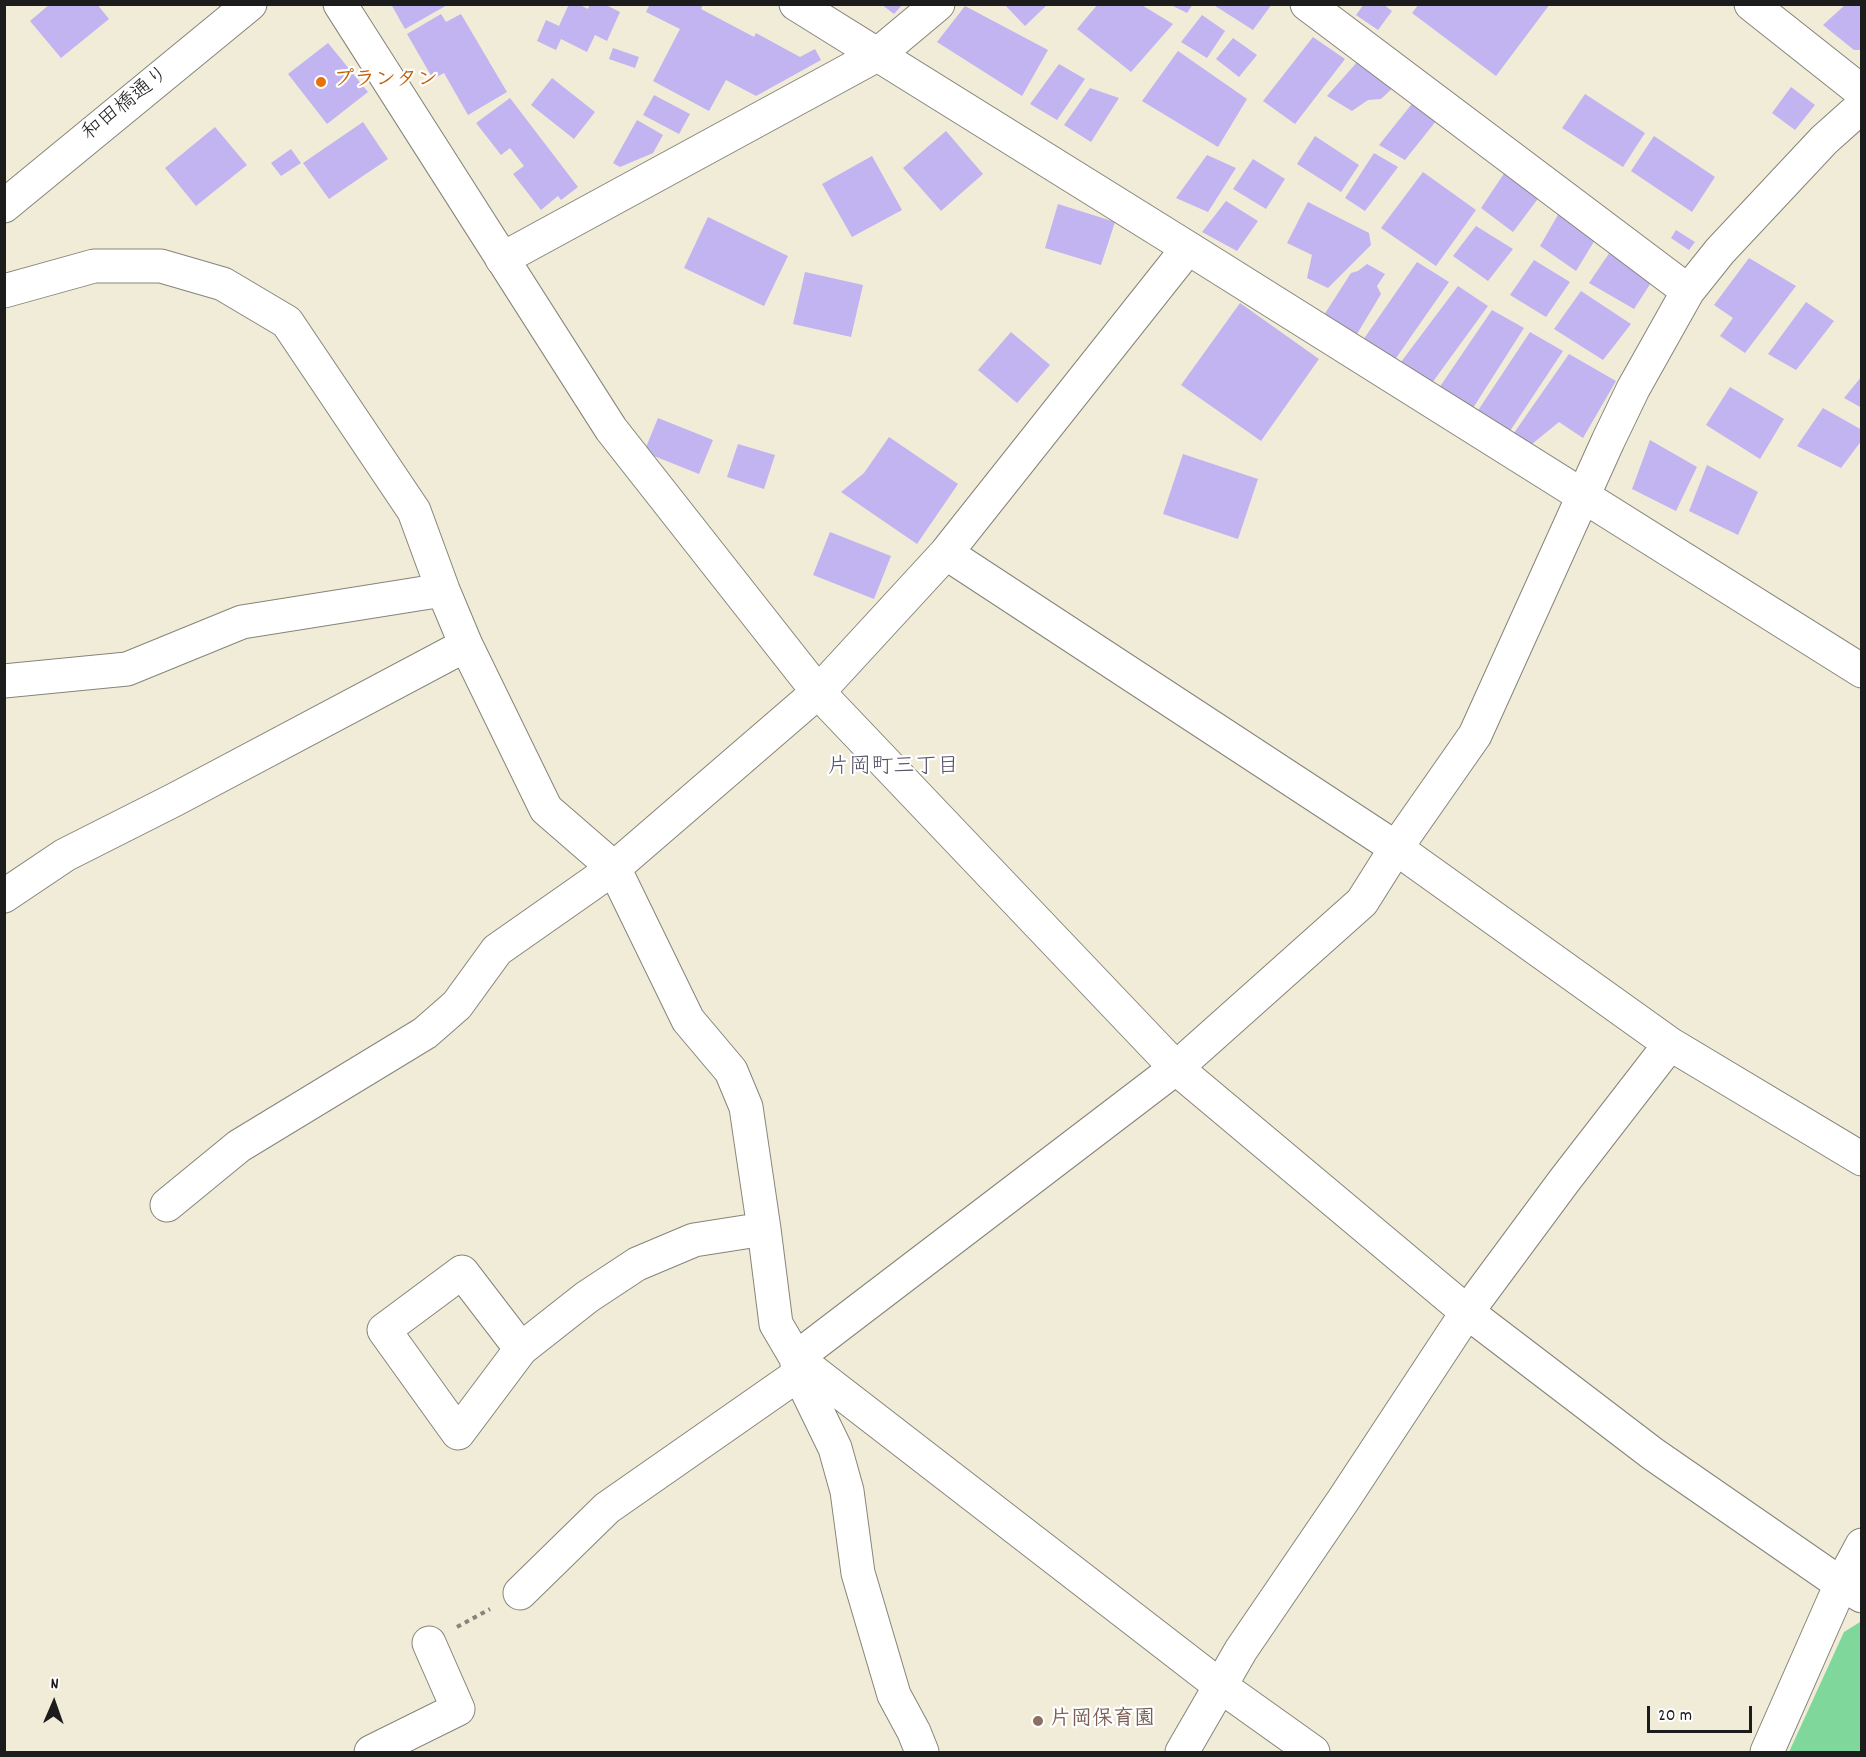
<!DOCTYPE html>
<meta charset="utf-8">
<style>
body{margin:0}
#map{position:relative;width:1866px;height:1757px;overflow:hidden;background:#f1ecd7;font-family:Dekko,sans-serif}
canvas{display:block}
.frame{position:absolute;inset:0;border:6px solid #1c1c1c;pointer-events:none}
.north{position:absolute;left:24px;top:1673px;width:60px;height:60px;-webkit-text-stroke:4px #fff;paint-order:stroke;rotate:2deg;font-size:16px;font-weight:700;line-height:24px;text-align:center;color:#1c1c1c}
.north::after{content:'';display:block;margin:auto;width:21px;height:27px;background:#1c1c1c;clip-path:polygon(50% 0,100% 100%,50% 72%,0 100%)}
.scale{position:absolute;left:1647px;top:1706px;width:105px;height:27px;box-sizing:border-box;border:3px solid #1c1c1c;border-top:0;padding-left:8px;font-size:18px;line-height:21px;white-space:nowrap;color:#1c1c1c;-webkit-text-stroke:4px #fff;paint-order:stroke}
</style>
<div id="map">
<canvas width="1866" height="1757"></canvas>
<div class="frame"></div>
<div class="north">N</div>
<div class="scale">20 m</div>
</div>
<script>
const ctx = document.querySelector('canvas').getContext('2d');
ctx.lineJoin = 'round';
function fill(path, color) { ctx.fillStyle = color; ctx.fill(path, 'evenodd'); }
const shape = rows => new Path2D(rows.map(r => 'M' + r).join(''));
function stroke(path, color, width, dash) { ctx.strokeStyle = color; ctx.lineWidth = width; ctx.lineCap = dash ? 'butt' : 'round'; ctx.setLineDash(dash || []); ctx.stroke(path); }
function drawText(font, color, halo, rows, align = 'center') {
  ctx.font = font + ' Dekko,"Klee One",sans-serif'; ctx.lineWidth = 4.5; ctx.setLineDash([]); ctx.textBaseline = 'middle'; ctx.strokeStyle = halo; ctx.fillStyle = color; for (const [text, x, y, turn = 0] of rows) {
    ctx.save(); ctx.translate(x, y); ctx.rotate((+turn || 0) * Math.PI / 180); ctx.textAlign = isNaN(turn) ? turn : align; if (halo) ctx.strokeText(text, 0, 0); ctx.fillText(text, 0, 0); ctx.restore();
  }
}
fill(shape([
 [1860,1622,1861,1752,1789,1752,1844,1632]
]), '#7fd79c');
fill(shape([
 [50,4,97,4,109,19,61,58,30,21],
 [391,4,449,4,405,29],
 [569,4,578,4,588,9,590,4,604,4,620,12,607,41,595,35,587,52,561,39,556,50,537,41,546,20,559,26],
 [650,4,703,4,701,9,754,37,756,33,800,57,815,49,821,60,756,96,726,80,709,111,653,81,680,29,646,12],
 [881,4,903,4,894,14],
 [1004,4,1048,4,1025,26],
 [1098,4,1140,4,1173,24,1131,72,1077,29],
 [1169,4,1193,4,1187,13],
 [1212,4,1272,4,1253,30],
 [1364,4,1383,4,1392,11,1378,30,1356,15],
 [1419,4,1550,4,1496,76,1412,13],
 [1846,4,1862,4,1862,50,1854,50,1823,25],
 [965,6,1048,50,1022,96,937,42],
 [441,14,446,22,461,14,507,92,468,115,444,73,433,79,407,34],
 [1202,15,1225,31,1207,58,1181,42],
 [1313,37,1345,59,1295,124,1263,101],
 [1233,38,1257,55,1239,77,1216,59],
 [328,43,368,92,327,124,288,74],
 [613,48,639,57,635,68,609,59],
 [1178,51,1247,99,1218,147,1142,101],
 [1359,60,1399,82,1381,99,1368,100,1352,111,1327,96],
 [1059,64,1085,79,1057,120,1030,104],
 [552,78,595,112,574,139,531,105],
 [1791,87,1815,105,1795,130,1772,113],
 [1090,88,1119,98,1091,142,1064,125],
 [1585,94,1645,133,1623,167,1562,128],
 [654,95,690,114,679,134,643,115],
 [510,98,578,187,561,200,558,196,541,210,513,174,524,166,510,148,501,155,476,123],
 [1415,100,1440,116,1405,160,1379,145],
 [637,120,663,135,653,153,620,167,613,163],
 [363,122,388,159,329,199,303,163],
 [215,127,247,165,196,206,165,168],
 [946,131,983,174,941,211,903,168],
 [1315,136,1359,165,1341,192,1297,164],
 [1654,136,1715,177,1692,212,1631,171],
 [291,149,301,163,281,176,271,163],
 [1374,153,1398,167,1365,211,1345,198],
 [1207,155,1236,168,1208,212,1176,198],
 [872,156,902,210,852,237,822,184],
 [1253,159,1285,179,1266,209,1233,189],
 [1507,169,1543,192,1513,232,1481,208],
 [1423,172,1476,210,1436,266,1381,228],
 [1226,201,1258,221,1237,251,1202,232],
 [1308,202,1369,233,1371,245,1328,288,1307,278,1312,255,1287,243],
 [1058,204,1115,222,1101,265,1045,248],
 [1559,213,1598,235,1576,271,1540,246],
 [708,217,788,256,764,306,684,268],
 [1476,226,1513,249,1488,281,1453,256],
 [1676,230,1695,242,1689,250,1671,238],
 [1614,246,1658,272,1634,309,1589,283],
 [1749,258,1796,286,1745,353,1720,336,1733,318,1714,305],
 [1534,260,1570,282,1546,317,1510,295],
 [1417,262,1449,282,1394,361,1363,340],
 [1367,264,1385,274,1377,286,1381,294,1357,334,1324,315,1351,273,1358,271],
 [805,272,863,285,851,337,793,324],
 [1458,286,1488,306,1432,383,1401,362],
 [1581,291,1631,324,1603,360,1554,329],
 [1806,302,1834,321,1796,370,1768,354],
 [1240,303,1319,359,1261,441,1181,385],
 [1492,310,1524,328,1473,408,1439,388],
 [1011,332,1050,365,1017,403,978,370],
 [1530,332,1563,351,1510,431,1477,412],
 [1569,354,1616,381,1583,438,1559,422,1532,444,1514,433],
 [1862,376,1862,408,1844,398],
 [1730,387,1784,419,1760,459,1706,425],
 [1823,408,1862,430,1862,440,1841,468,1797,446],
 [658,418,713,440,699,474,644,452],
 [889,437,958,484,917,544,841,492,864,473],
 [1650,440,1697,467,1676,511,1632,489],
 [738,444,775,455,764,489,727,477],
 [1183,454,1258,479,1238,539,1163,514],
 [1707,465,1758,492,1738,535,1689,511],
 [830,532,891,556,874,599,813,575]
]), '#c2b3f1');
const minor = shape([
 [796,4,1188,248,1862,671],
 [1307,4,1688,291],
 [502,259,877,55,938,4],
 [4,291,94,266,161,266,223,284,287,322,414,511,443,590,466,645,546,809,614,868,688,1020,731,1071,746,1107,764,1229,776,1324,796,1358,799,1374,835,1448,847,1491,858,1573,894,1695,914,1732,922,1752],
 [946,553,1396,848,1670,1044,1862,1159],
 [4,681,127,669,242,622,443,590],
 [4,896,65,855,174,800,466,645],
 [167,1205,239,1146,425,1033,457,1005,497,950,614,868,818,692,946,553,1188,248],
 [521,1349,462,1272,384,1330,458,1433,521,1349,587,1297,637,1264,694,1240,764,1229],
 [520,1593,607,1508,799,1374],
 [371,1752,458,1709,429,1643],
 [1182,1752,1241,1650,1344,1499,1467,1312,1564,1181,1670,1044],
 [1313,1752,1219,1685,796,1358,1176,1068,1362,902,1396,848,1475,735,1608,441,1633,389,1688,291,1720,251,1824,140,1862,106],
 [1767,1752,1841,1584,1862,1545]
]);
const tertiary = shape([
 [340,4,611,429,818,692,1176,1068,1467,1312,1653,1454,1841,1584,1862,1596],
 [1751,4,1862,92],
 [4,206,250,4]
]);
stroke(minor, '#86847a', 35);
stroke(tertiary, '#86847a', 35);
stroke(shape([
 [457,1627,490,1609]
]), '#86847a', 4, [4.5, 4.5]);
stroke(minor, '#fff', 33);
stroke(tertiary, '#fff', 33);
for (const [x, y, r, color] of [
 [321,82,6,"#e8710a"],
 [1038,1721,6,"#8d6e63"]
]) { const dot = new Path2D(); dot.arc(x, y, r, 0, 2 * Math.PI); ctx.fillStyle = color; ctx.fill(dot); stroke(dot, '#fff', 2); }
drawText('bold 21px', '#c56008', '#fff', [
 ["プランタン",333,82]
], 'left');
drawText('21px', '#1c1c1c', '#fff', [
 ["和田橋通り",127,105,-39]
]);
drawText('bold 21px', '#785e54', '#fff', [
 ["片岡保育園",1050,1721]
], 'left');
drawText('22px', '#565167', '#fff', [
 ["片岡町三丁目",893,769]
]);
</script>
